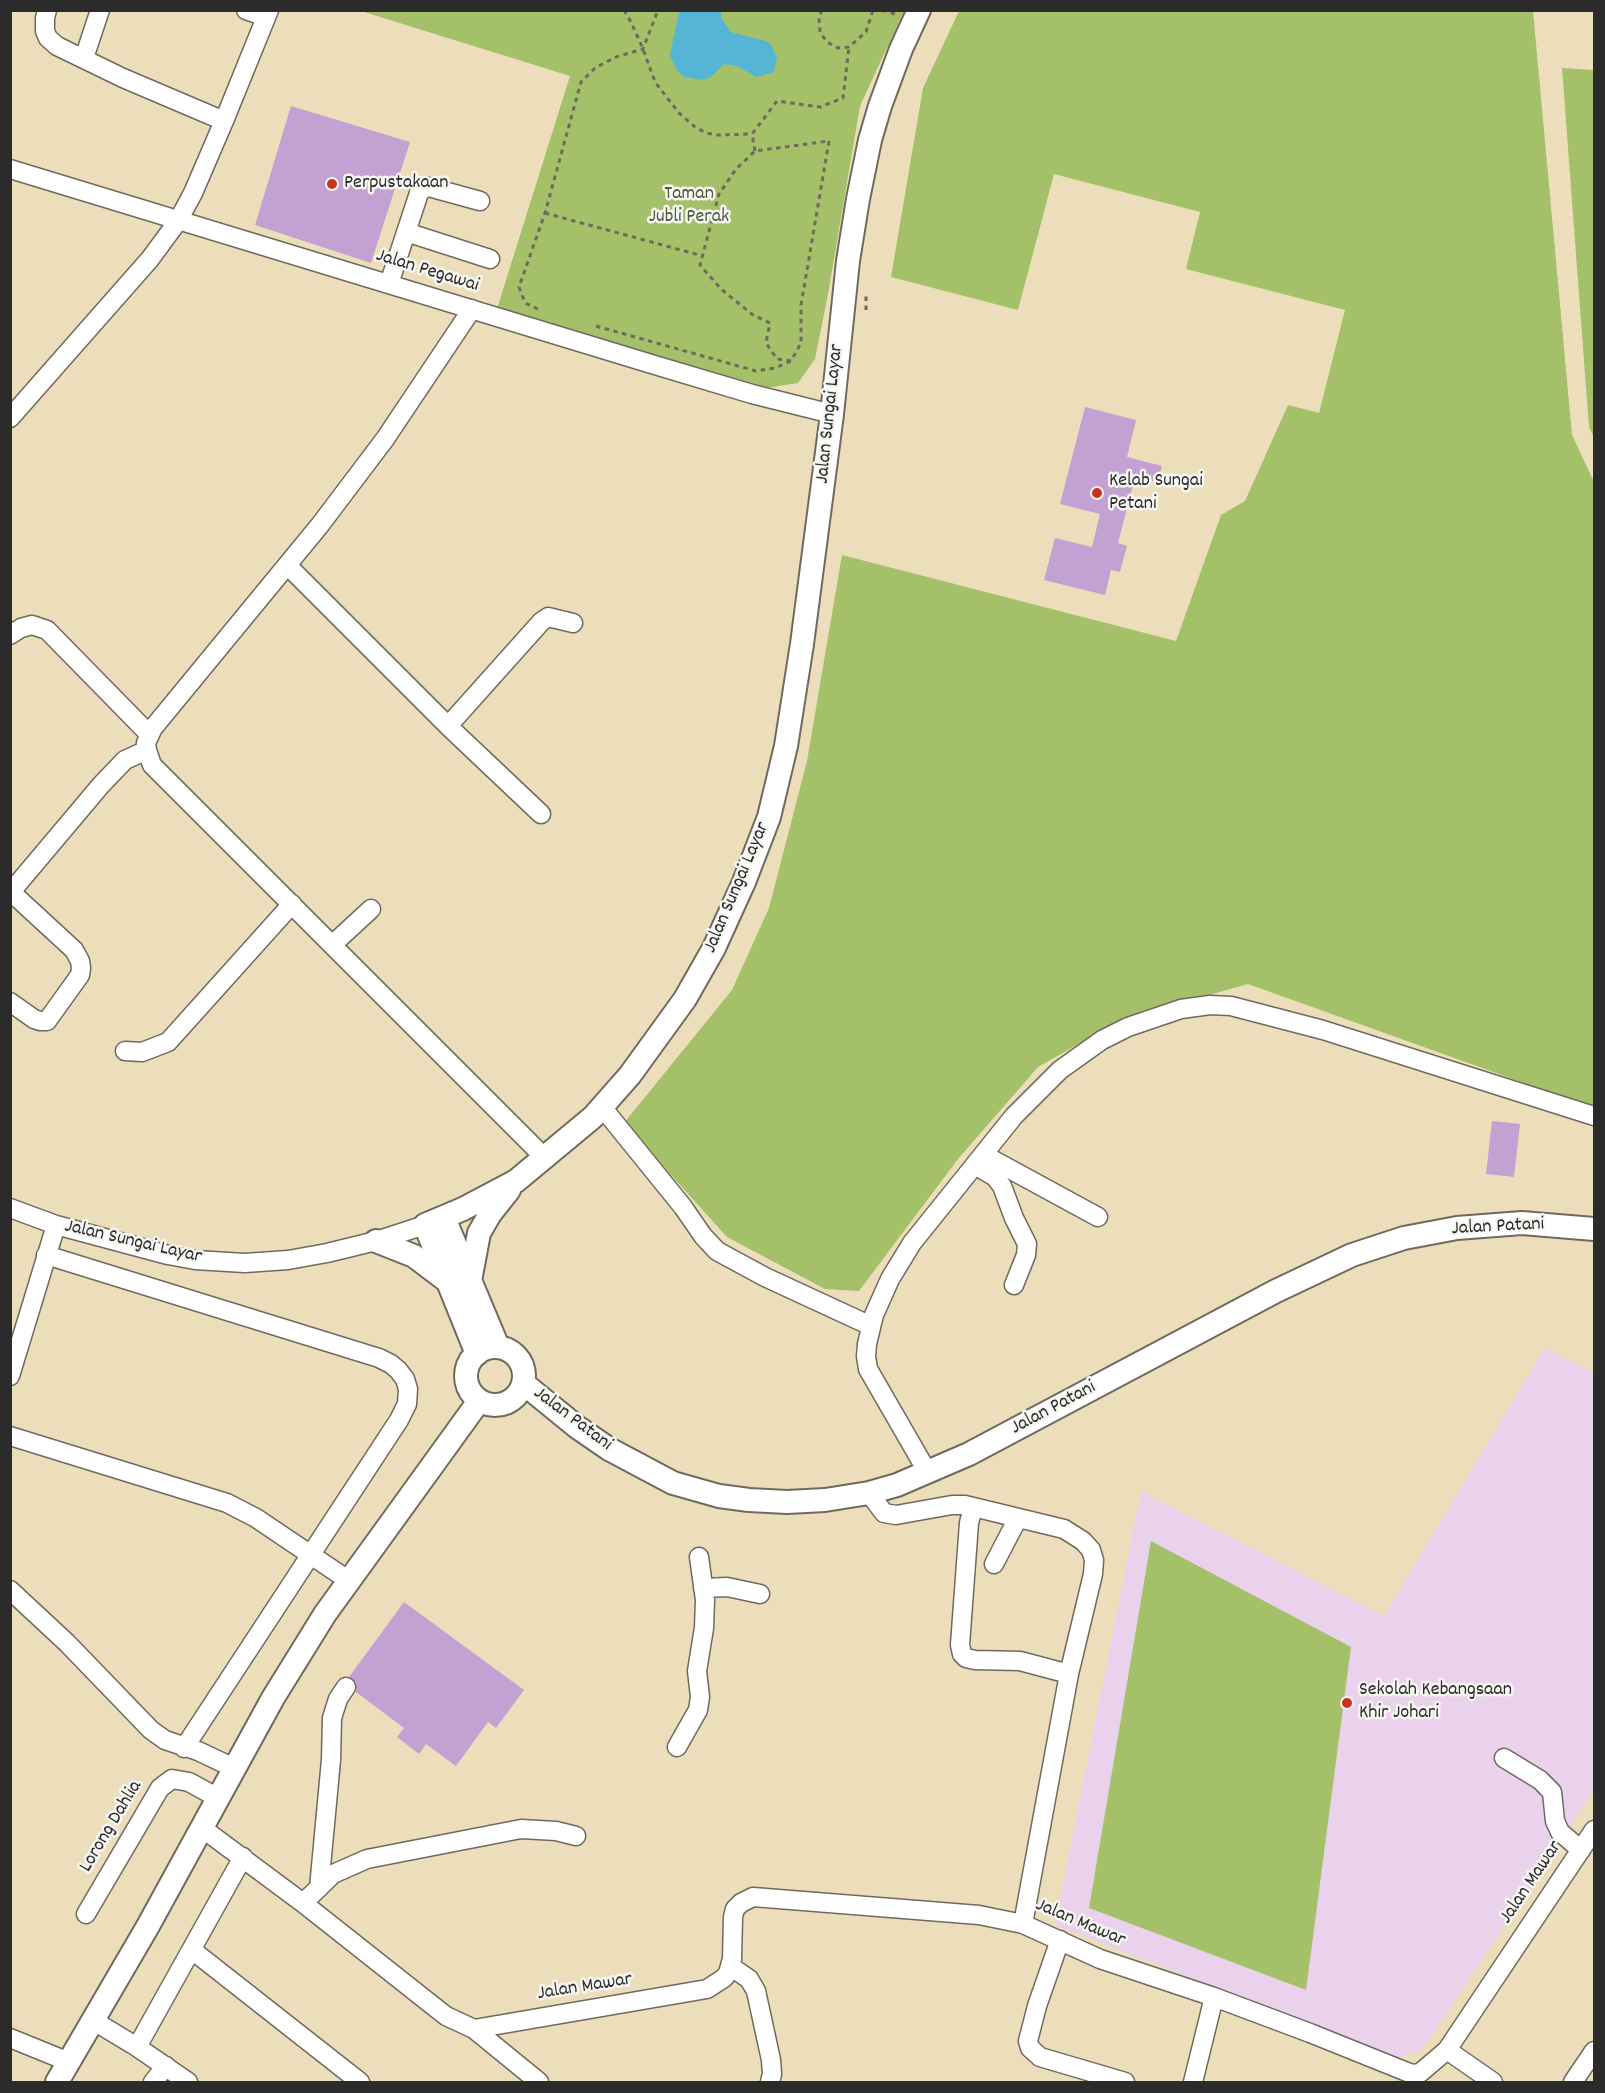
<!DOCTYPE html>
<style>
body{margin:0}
#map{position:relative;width:1605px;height:2093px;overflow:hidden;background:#ecdebb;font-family:Dekko,sans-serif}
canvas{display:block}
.frame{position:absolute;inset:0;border:12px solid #2b2b2b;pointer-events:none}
</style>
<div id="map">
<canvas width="1605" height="2093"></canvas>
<div class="frame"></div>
</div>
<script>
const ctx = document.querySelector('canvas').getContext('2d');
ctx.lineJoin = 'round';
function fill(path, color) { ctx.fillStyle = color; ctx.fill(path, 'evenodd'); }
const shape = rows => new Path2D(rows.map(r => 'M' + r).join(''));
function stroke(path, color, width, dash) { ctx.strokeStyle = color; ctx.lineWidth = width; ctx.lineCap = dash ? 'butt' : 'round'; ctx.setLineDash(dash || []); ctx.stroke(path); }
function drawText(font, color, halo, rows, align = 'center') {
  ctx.font = font + ' Dekko,sans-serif'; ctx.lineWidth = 5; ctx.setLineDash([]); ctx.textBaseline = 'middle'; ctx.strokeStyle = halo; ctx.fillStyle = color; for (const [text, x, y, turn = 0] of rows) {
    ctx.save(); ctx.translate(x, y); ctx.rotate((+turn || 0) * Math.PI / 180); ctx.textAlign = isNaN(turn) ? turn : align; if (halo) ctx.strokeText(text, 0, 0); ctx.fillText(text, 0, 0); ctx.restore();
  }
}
fill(shape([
 [1545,1348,1594,1373,1594,1790,1422,2050,1398,2058,1055,1925,1141,1491,1384,1616]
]), '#ead1ec');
fill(shape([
 [361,11,904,11,860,106,828,294,815,359,798,383,766,388,496,312,570,76],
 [959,11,1533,11,1572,435,1594,482,1594,1107,1552,1093,1248,984,1123,1019,1038,1067,958,1159,859,1291,825,1289,727,1237,624,1123,732,990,769,908,807,761,842,555,1176,641,1221,515,1245,501,1288,405,1319,413,1345,310,1186,269,1200,212,1054,174,1018,310,891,277,923,88],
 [1562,68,1594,70,1594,438,1589,427],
 [1151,1541,1351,1647,1306,1990,1089,1908]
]), '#a4c068');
fill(shape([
 [721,10,721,18,731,32,769,42,777,57,774,72,756,77,737,66,724,64,711,77,702,80,684,77,677,71,670,55,679,11]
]), '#55b5d4');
fill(shape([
 [291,106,410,142,371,263,255,225],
 [1085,407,1136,420,1127,457,1162,466,1158,482,1135,477,1118,543,1127,546,1120,572,1111,570,1105,595,1044,580,1055,538,1092,547,1100,514,1060,504],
 [1492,1121,1520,1124,1514,1177,1486,1174],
 [404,1602,524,1690,496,1728,488,1722,456,1766,426,1744,419,1754,397,1737,404,1728,356,1692,356,1683,349,1677]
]), '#c3a1d2');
const minor = shape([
 [47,10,45,18,45,31,48,38,57,46,123,78,224,121],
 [246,10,266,17],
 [84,58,100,10],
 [10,169,658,366,752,394,832,414],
 [406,232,490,259],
 [389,284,419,193,423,189,429,187,480,201],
 [472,309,385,439,320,525,153,728,146,743,147,750,152,765,545,1158],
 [10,418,150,259,178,221,193,193,224,121,269,10],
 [288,566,448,726,541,814],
 [10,635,21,628,32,625,47,630,149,734],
 [448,726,541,622,548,617,573,623],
 [10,893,101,785,125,760,147,750],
 [332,945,371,909],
 [10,1002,34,1019,40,1021,47,1021,80,975,81,968,80,961,74,950,11,892],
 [125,1051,142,1052,168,1042,292,904],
 [602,1107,683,1207,703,1236,717,1251,765,1277,871,1326],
 [984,1155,1098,1217],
 [975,1165,995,1177,1002,1186,1014,1218,1027,1244,1026,1255,1014,1285],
 [10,1208,56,1225,168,1255,195,1260,245,1263,288,1260,327,1253,376,1241,425,1225],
 [46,1255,379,1358,391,1364,398,1370,405,1379,408,1389,407,1404,399,1420,184,1748],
 [10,1376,56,1225],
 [10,1436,227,1503,256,1518,348,1580],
 [928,1473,868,1369,866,1356,867,1344,874,1315,890,1279,912,1243,1014,1116,1060,1070,1102,1040,1128,1027,1181,1009,1210,1005,1231,1006,1323,1030,1594,1116],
 [869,1493,884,1513,896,1515,952,1505,965,1505,1064,1529,1083,1541,1091,1550,1094,1560,1093,1574,1069,1674,1023,1924],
 [973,1507,969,1523,960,1645,962,1654,966,1658,975,1660,1020,1661,1069,1674],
 [994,1564,1018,1518],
 [703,1588,727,1587,760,1594],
 [10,1590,67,1643,151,1730,165,1740,198,1751,234,1768],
 [677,1747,698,1710,700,1697,697,1671,704,1628,705,1600,699,1557],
 [1504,1758,1540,1780,1552,1792,1555,1821,1560,1832,1581,1850],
 [202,1828,303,1903,446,2016,474,2029,539,2082],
 [319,1888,331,1760,332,1718,338,1699,346,1687],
 [303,1903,333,1874,367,1859,521,1829,556,1831,576,1836],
 [86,1914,160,1788,172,1779,189,1782,218,1798],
 [1060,1940,1037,2006,1028,2041,1030,2048,1040,2057,1125,2082],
 [192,1950,360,2082],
 [730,1966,749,1979,756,1991,771,2060,772,2074,770,2082],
 [94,2021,137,2047,188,2082],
 [474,2029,707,1989,724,1978,728,1973,732,1959,733,1917,735,1909,741,1903,753,1897,979,1915,1023,1924,1100,1959,1214,1997,1310,2033,1412,2074,1420,2073,1447,2050,1594,1830],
 [10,2038,69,2062],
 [137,2047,243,1857],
 [1447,2050,1493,2082],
 [153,2082,166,2066],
 [1193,2082,1214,1997],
 [1573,2082,1594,2051]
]);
const major = shape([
 [444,1218,498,1347],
 [376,1241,414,1256,447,1281],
 [470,1281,479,1233,490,1214,509,1190],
 '466 1376a29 29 0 1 1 58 0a29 29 0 1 1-58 0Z',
 [477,1354,425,1225,463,1209,516,1181,593,1117,630,1075,685,999,714,948,744,882,769,817,786,746,802,644,832,414,848,261,858,199,870,140,880,106,901,49,919,10],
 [523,1383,577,1427,609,1449,673,1483,719,1496,749,1500,787,1502,825,1500,869,1493,897,1485,969,1454,1276,1291,1352,1255,1404,1238,1457,1228,1522,1223,1594,1229],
 [57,2082,148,1926,273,1698,325,1614,479,1401]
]);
stroke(minor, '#6f6a5d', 21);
stroke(major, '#6f6a5d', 26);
stroke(shape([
 [624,10,631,22,643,49,655,82,679,113,695,127,706,133,717,135,752,134],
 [822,10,819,18,820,32,827,42,838,48,849,47,866,32,873,10],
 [882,10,895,14],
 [829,141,801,305,801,343,791,361,777,359,766,343,770,323,753,315,721,289,700,265,719,194,736,169,755,151,829,141],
 [755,151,752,134,777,101,820,107,843,98,849,47],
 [545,213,703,256],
 [538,309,525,303,519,287,545,213,581,82,595,68,616,57,643,49,658,10],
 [866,310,866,296],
 [596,326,756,371,775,368,791,361]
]), '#6f6a5d', 3, [4.5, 4.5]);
stroke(minor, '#fff', 18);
stroke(major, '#fff', 22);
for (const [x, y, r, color] of [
 [332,184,6,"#c8321e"],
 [1097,493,6,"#c8321e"],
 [1347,1703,6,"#c8321e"]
]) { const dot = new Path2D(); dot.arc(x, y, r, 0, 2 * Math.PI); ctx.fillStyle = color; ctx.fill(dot); stroke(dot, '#f6f6f2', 2); }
drawText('20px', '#2b2b2b', '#f6f6f2', [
 ["Perpustakaan",344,184],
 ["Kelab Sungai",1109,482],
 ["Petani",1109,505],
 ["Sekolah Kebangsaan",1359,1691],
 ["Khir Johari",1359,1714]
], 'left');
drawText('20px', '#4f583d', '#f6f6f2', [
 ["Taman",689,195],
 ["Jubli Perak",689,218]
]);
drawText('20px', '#2b2b2b', '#f6f6f2', [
 ["Jalan Pegawai",427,272,17],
 ["Jalan Sungai Layar",831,414,-84],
 ["Jalan Sungai Layar",738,888,-67],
 ["Jalan Patani",1498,1228,-3],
 ["Jalan Sungai Layar",133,1243,13],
 ["Jalan Patani",1054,1409,-28],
 ["Jalan Patani",572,1420,37],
 ["Lorong Dahlia",112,1827,-59],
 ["Jalan Mawar",1532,1883,-56],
 ["Jalan Mawar",1080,1924,23],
 ["Jalan Mawar",585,1988,-9]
]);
</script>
